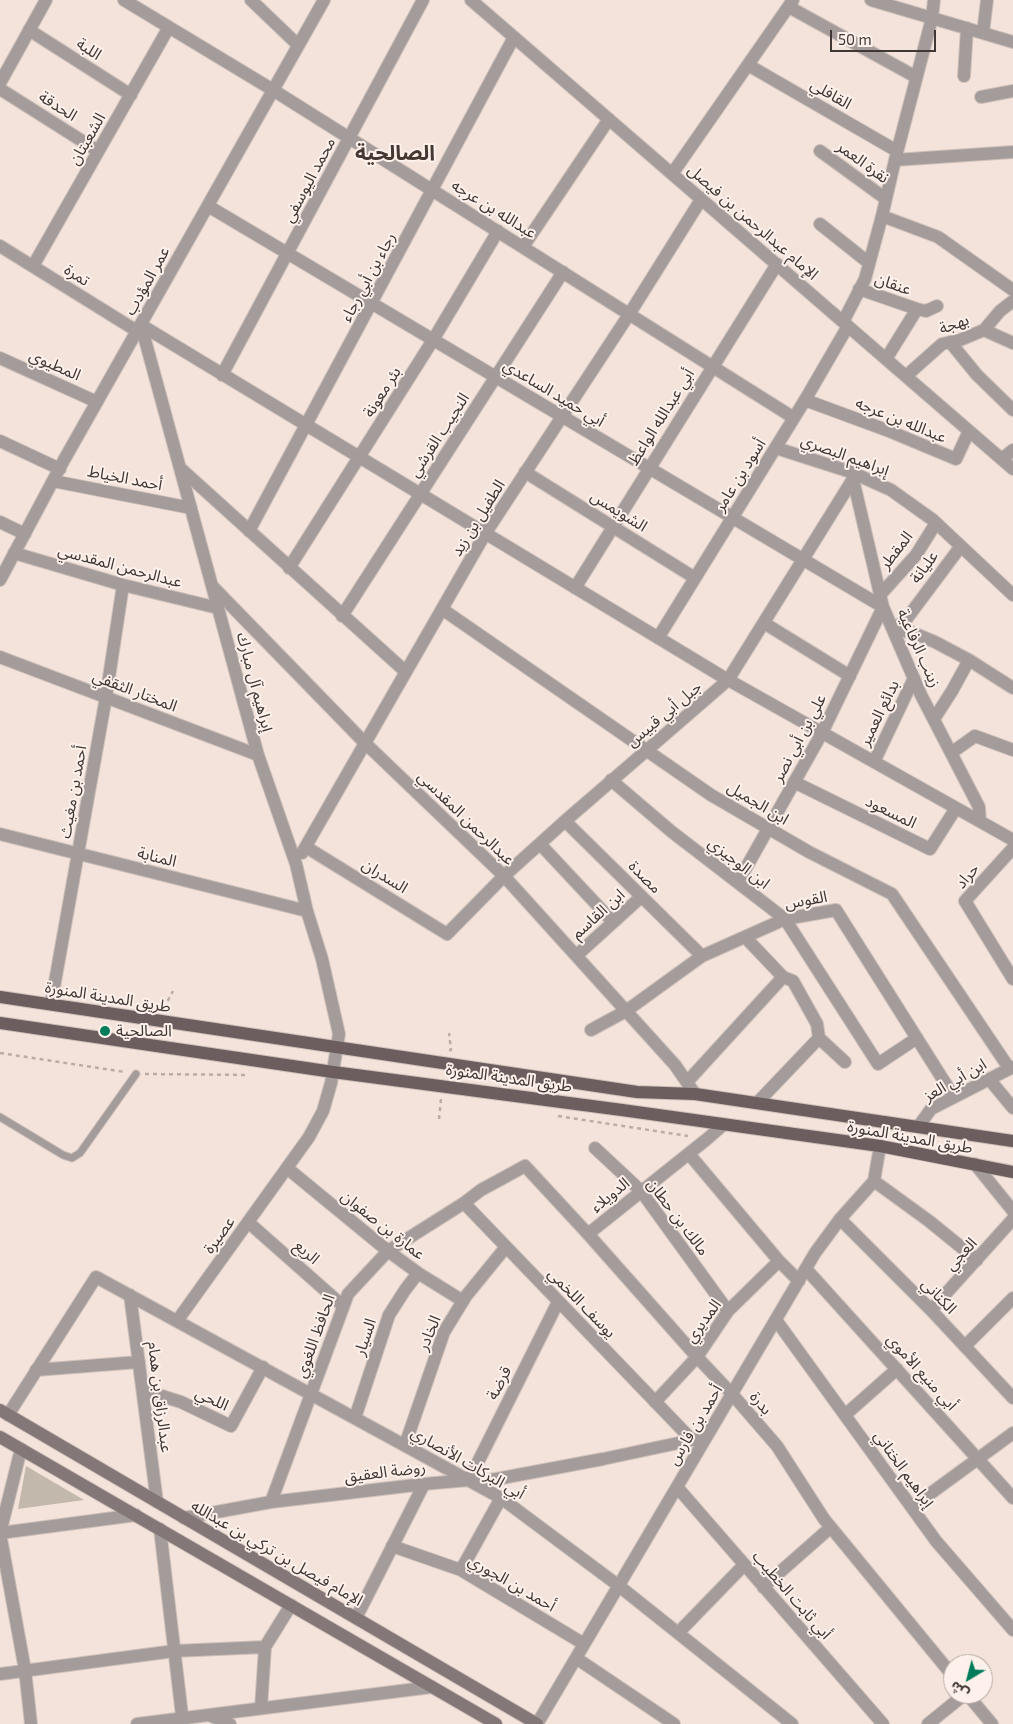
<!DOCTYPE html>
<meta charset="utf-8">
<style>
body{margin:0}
#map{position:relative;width:1013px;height:1724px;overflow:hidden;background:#f3e3db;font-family:"Exo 2","Noto Sans Arabic",sans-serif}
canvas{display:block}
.north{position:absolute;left:943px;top:1654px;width:50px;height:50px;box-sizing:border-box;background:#fef1eb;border:1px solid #b2a7a2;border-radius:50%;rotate:217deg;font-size:14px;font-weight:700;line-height:20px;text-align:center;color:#3f3835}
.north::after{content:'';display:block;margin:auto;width:18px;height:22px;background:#017c5a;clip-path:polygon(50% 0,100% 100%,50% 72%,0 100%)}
.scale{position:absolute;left:830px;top:30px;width:106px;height:22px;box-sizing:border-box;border:2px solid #3f3835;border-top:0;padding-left:6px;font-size:15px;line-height:18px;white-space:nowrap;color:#3f3835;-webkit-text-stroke:4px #fef1eb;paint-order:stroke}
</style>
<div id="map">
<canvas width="1013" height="1724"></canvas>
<div class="north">ش</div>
<div class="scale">50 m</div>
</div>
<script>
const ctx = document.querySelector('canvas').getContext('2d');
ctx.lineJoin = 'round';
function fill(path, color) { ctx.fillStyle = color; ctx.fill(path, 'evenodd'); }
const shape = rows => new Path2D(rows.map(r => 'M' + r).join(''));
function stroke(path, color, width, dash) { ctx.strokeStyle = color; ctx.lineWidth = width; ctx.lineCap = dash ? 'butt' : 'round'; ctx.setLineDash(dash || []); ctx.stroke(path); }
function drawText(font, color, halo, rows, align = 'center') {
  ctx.font = font + ' "Exo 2","Noto Sans Arabic",sans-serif'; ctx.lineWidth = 4; ctx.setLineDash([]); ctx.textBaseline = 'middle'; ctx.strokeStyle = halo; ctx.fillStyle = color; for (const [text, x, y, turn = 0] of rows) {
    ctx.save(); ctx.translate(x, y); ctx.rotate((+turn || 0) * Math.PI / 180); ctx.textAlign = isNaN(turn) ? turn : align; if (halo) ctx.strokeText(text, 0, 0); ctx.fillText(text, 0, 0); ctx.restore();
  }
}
fill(shape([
 [26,1466,84,1500,18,1509]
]), '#c3b8ac');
const service = shape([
 [0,1117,63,1155,72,1158,80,1153,136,1074]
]);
const minor = shape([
 [124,0,273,90,794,418],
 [251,0,298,45],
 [471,0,1013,469],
 [871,0,1013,42],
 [789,7,916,77],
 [29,30,131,95],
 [983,33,987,0],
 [748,65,897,151],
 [964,76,967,28],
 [0,83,46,0],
 [0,89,98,151],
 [981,97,1013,91],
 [820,151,886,199],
 [895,160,1013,152],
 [672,174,793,0],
 [208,206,883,607,822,733,738,882],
 [882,216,938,237,1013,290],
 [820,224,869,263],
 [0,246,137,331],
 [523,247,609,119],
 [33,266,169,27],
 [859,289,917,309,886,359],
 [917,309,926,311,937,306],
 [843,322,865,279,882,216,895,160,932,18,934,0],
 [141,325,258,755,296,864,307,911,322,959,339,1034,331,1083,323,1111,309,1137,177,1321],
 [141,325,723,677,1013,840],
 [984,330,1013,343],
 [950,342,977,375,1013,410],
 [0,358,97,402],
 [222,375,423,0],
 [906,376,942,344,960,340,984,330,1000,311,1013,301],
 [805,400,889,431,956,459,969,431],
 [0,441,60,469],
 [776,448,851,472,891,490,933,520,1013,595],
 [1002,459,1013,450],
 [180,468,406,672],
 [525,472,695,578],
 [853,479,883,607,921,695,979,807,980,821],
 [53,481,191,508],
 [0,522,25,534],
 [249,531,514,37],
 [14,553,123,585,218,608],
 [289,568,433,340,498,231],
 [0,580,64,460,324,0],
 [213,587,365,743,504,876,675,1065,695,1094],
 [575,588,777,264],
 [880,595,916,555,936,523],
 [442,609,711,795,809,852,892,894,1009,1068],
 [342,616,563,272],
 [764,623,850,676],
 [893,629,911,632,935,642,969,660,1013,688],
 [893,629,905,621,961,546],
 [658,638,805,400,848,326],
 [0,657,258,755],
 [934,719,952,691,969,660],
 [951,753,975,736,1013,750],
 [874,762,914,678],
 [611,780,672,832,785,919,878,1064,917,1038],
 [794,782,930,849,956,808],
 [565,821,702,956],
 [0,834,307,911],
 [540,844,613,922],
 [306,847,447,934,504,876,565,821,728,680,853,479],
 [1013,848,965,901,1013,979],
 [302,853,485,534,630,313,702,198],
 [745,937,783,977,793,981,817,1024,819,1038],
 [577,955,641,897],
 [51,1004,106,697,123,585],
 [591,1030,626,1011,702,956,785,919,836,910,954,1097],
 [989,1079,1013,1108],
 [687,1082,783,977],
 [757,1103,819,1038,845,1062],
 [918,1127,931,1109,1013,1067],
 [595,1148,641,1191,728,1311],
 [689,1154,779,1261,799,1281],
 [975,1164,1013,1211],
 [287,1168,388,1251,418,1273,463,1301],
 [874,1181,929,1221,977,1260],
 [840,1219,931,1310,1013,1398],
 [248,1222,343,1306],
 [588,1234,707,1139,723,1125],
 [806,1269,1013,1498],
 [130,1295,157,1502],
 [931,1310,1013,1219],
 [776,1320,936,1541,1013,1630],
 [965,1346,1013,1298],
 [36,1370,139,1362],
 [143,1390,181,1402,231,1426,263,1367],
 [655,1402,697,1357,728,1311,779,1261],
 [8,1415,96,1277,501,1498,619,1586,792,1724],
 [845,1415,897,1369],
 [355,1418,389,1315,405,1290,418,1273],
 [692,1440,464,1203,481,1190,525,1166,588,1234,697,1357,732,1394,777,1446,824,1519,953,1676],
 [405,1445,444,1332,466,1296,506,1247],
 [21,1449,0,1533,25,1670,31,1724],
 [469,1480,558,1302],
 [677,1487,883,1724],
 [271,1502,348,1294,388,1251,464,1203],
 [912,1507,1013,1433],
 [184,1518,271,1502,424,1484,469,1480,491,1480,603,1459,697,1439],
 [160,1529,183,1724],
 [0,1533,136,1515],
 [392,1546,461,1570,584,1644],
 [461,1570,501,1498],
 [763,1587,830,1528],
 [356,1618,424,1484],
 [678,1633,744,1565],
 [576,1658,674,1724],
 [0,1674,174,1651,265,1647],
 [967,1694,992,1724],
 [261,1708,265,1647,291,1605],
 [209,1715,230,1724],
 [137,1724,432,1687],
 [537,1724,815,1253,840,1219,874,1181,880,1146],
 [928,1724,965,1694]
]);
const secondary = shape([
 [0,1410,537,1724],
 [0,1437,496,1724]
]);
const primary = shape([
 [0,997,637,1092,695,1094,1013,1141],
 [0,1023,333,1072,622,1110,880,1146,1013,1172]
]);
stroke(service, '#cfc1ba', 9);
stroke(minor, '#cfc1ba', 14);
stroke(secondary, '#cfc1ba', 14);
stroke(primary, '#cfc1ba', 14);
stroke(shape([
 [164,1008,173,991],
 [449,1050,451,1050,449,1033],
 [0,1053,125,1072],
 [145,1074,249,1075],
 [558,1116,688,1136],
 [439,1119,441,1099]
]), '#baada7', 2.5, [4, 4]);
stroke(service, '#a49c9b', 7);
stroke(minor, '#a49c9b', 12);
stroke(secondary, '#837877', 12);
stroke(primary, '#6c5e5e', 12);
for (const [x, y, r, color] of [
 [105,1031,6,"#017c5a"]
]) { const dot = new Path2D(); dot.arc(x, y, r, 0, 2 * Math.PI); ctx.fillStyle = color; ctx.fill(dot); stroke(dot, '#fef1eb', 2); }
drawText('16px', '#3f3835', '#fef1eb', [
 ["اللبة",89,49,33],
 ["القافلي",831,94,30],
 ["الحدقة",58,106,32],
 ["الشعبتان",87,139,-60],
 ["نقرة العمر",863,162,36],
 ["محمد اليوسفي",309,180,-62],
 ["عبدالله بن عرجه",494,209,32],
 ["الإمام عبدالرحمن بن فيصل",753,222,41],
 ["تمرة",77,275,32],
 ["رجاء بن أبي رجاء",368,277,-62],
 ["عمر المؤدب",147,281,-61],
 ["عنقان",893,284,19],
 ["بهجة",954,324,-20],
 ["المطيوي",55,365,24],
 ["بئر معونة",382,392,-58],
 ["أبي حميد الساعدي",554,393,31],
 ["أبي عبدالله الواعظ",661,417,-58],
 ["عبدالله بن عرجه",901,420,22],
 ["النجيب القرشي",439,435,-57],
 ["إبراهيم البصري",845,455,20],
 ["أسود بن عامر",740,475,-58],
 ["أحمد الخياط",125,478,11],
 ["الشويمس",619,511,32],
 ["الطفيل بن زيد",478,518,-58],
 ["المقطر",896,550,-52],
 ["عبدالرحمن المقدسي",120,566,15],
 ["عليانة",924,567,-54],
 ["زينب الرفاعية",919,648,66],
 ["إبراهيم آل مبارك",255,682,75],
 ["المختار الثقفي",135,691,21],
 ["بدائع العمير",879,713,-64],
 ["جبل أبي قبيس",664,714,-40],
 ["علي بن أبي نصر",799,738,-62],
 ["أحمد بن مغيث",73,792,-80],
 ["ابن الجميل",758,803,31],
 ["المسعود",891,812,26],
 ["عبدالرحمن المقدسي",466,818,44],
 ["المنابة",157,857,14],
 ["ابن الوجيزي",739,863,38],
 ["السدران",385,876,32],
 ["حراد",967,876,-50],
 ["مصدة",645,877,45],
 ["القوس",806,900,-10],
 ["ابن القاسم",598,914,-42],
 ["طريق المدينة المنورة",108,997,9],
 ["طريق المدينة المنورة",509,1078,8],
 ["ابن أبي العز",955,1080,-30],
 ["طريق المدينة المنورة",910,1137,10],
 ["الدويلاء",610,1195,-39],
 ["مالك بن حطان",678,1217,53],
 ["عمارة بن صفوان",383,1225,38],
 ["عصيرة",219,1235,-54],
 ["الريع",307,1252,41],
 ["العجي",961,1254,-47],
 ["الكناني",939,1296,46],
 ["يوسف اللخمي",582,1303,46],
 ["المديري",703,1321,-54],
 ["الخادر",429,1333,-67],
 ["الحافظ اللغوي",315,1336,-70],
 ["السيار",365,1337,-71],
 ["أبي منيع الأموي",922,1372,48],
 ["قرضة",499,1383,-63],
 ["عبدالرزاق بن همام",160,1397,83],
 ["اللحي",212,1399,25],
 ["بدرة",761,1403,50],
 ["أحمد بن فارس",695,1425,-59],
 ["أبي البركات الأنصاري",468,1463,30],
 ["إبراهيم الختاني",904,1469,54],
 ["روضة العقيق",385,1472,-7],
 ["الإمام فيصل بن تركي بن عبدالله",277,1553,30],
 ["أحمد بن الجوري",512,1583,30],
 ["أبي ثابت الخطيب",792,1595,49]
]);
drawText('16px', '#3f3835', '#fef1eb', [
 ["الصالحية",116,1031]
], 'left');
drawText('bold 21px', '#453832', '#fef1eb', [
 ["الصالحية",395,153]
]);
</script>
